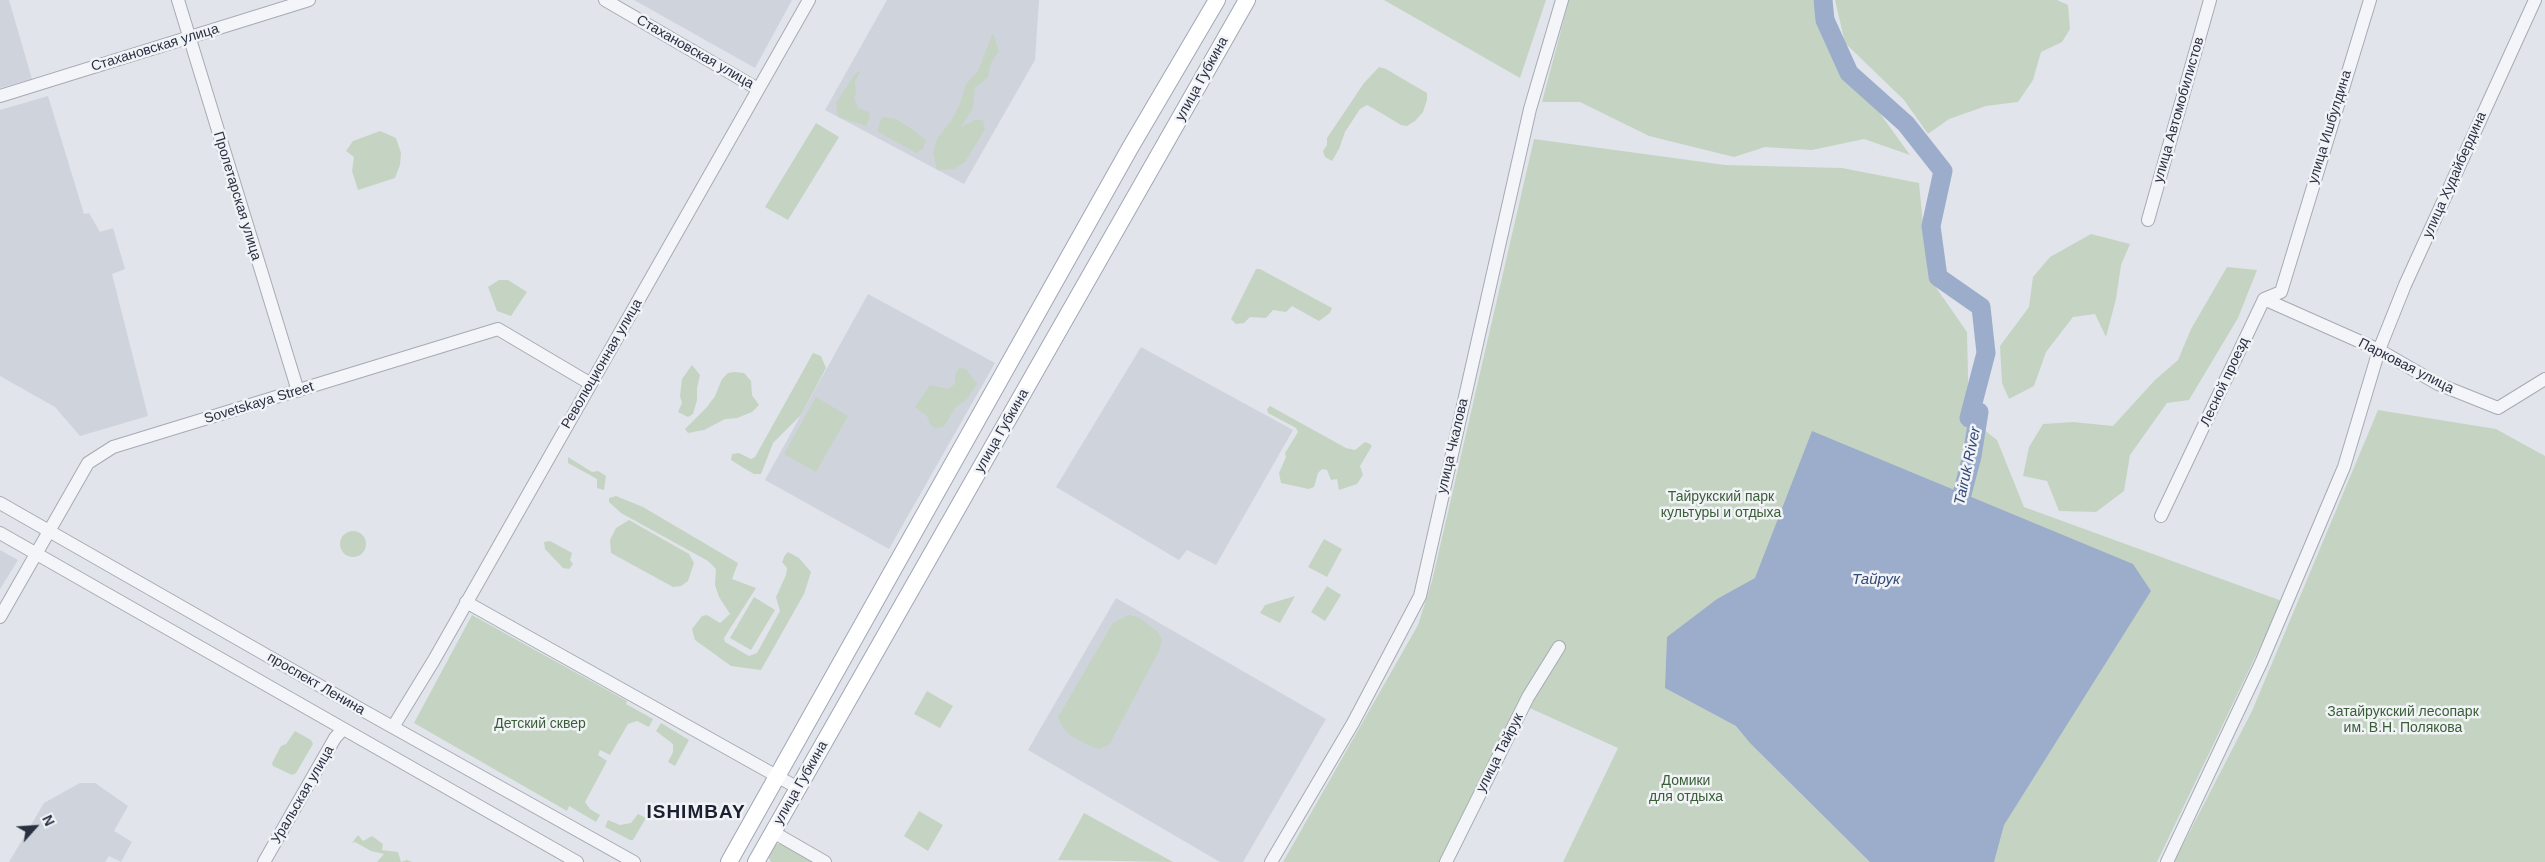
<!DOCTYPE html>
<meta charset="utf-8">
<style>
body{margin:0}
#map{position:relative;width:2545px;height:862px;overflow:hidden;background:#e1e4ea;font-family:Helvetica,sans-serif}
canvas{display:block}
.north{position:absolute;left:10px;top:802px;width:50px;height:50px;-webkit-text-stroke:4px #f1f3f7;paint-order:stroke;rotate:64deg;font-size:14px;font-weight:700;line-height:20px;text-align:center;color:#293042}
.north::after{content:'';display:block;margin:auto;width:18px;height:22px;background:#293042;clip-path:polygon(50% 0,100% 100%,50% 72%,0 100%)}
</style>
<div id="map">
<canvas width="2545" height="862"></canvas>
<div class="north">N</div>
</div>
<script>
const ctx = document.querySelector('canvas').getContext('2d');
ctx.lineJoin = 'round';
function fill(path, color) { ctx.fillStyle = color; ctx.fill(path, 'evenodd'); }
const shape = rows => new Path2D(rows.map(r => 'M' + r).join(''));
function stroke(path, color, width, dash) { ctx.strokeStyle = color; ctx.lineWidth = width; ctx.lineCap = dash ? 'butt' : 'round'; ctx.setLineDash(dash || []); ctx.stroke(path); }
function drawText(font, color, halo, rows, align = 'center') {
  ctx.font = font + ' Helvetica,sans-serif'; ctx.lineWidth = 5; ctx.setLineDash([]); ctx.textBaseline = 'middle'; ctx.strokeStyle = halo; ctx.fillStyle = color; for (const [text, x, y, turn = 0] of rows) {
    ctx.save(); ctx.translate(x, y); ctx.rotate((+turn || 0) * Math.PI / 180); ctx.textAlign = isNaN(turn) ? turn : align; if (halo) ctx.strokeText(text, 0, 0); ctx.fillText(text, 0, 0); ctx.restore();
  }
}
fill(shape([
 [0,0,9,0,32,79,0,88],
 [634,0,792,0,755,68],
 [887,0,1039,0,1035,60,964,184,825,110],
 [48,96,84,214,89,213,100,232,113,228,125,269,112,274,148,416,80,436,55,407,0,376,0,110],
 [868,294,995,363,889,549,765,480],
 [1141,347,1293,430,1216,565,1187,550,1179,560,1056,487],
 [0,550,18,560,0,589],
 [1116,598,1326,719,1243,862,1220,862,1028,750],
 [80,783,95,783,128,806,114,831,132,842,121,862,109,856,105,862,9,862,44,803]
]), '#cfd3dc');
fill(shape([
 [1384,0,1546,0,1520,78],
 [1569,0,1813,0,1829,44,1852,80,1879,112,1910,155,1864,139,1812,150,1765,147,1734,157,1649,136,1580,102,1542,102],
 [1835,0,2057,0,2068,5,2070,29,2062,42,2041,52,2033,80,2018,102,1986,106,1949,119,1928,134,1904,100,1845,43],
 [993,33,999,51,991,63,988,77,975,88,973,108,961,127,975,120,983,120,985,129,965,162,954,169,937,170,933,153,937,139,951,121,960,104,966,84,978,71],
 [1379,67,1386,69,1427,93,1427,100,1423,112,1415,121,1407,126,1401,125,1371,107,1367,105,1360,109,1345,132,1339,149,1332,161,1325,157,1323,151,1327,145,1327,138,1364,83],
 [861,70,855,81,856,93,854,98,858,108,869,112,870,117,866,126,838,117,836,103,855,74],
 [882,117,896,119,910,128,926,140,923,149,916,153,877,131],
 [816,123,839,137,788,220,765,207],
 [380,131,396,138,401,153,400,165,395,178,358,190,352,171,354,157,346,151,353,141],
 [1534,139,1725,165,1842,168,1919,183,1928,276,1967,332,1969,418,1997,440,2024,507,2282,601,2157,862,1563,862,1618,748,1523,705,1442,862,1283,862,1418,625,1432,581],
 [2091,234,2130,244,2121,265,2116,299,2106,337,2095,314,2073,317,2046,352,2034,386,2009,399,2002,383,2000,346,2029,307,2033,277,2050,257],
 [2227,267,2257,270,2238,318,2189,400,2167,403,2130,455,2124,491,2096,512,2059,511,2047,481,2023,476,2029,447,2043,424,2073,422,2113,426,2155,380,2178,360,2191,329],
 [1256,269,1260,269,1332,308,1330,313,1319,321,1292,306,1286,312,1273,310,1266,318,1250,317,1244,323,1236,324,1231,319],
 [499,280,508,280,527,292,511,316,497,311,488,287],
 [813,353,821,356,826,368,801,415,773,443,761,474,754,474,742,467,731,460,732,454,739,453,751,459,755,457],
 [692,365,700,375,697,388,697,400,693,414,688,417,678,412,682,403,680,396,682,379],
 [959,368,966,369,977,384,967,399,955,408,944,426,936,429,930,424,927,416,915,407,930,385,949,389,955,383,955,375],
 [734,372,744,373,751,381,752,395,759,405,752,412,737,418,725,419,704,430,688,433,685,429,707,407,715,396,722,379,728,373],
 [816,397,848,416,816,472,784,454],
 [1270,406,1346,448,1355,450,1365,442,1370,444,1372,446,1360,466,1363,475,1357,484,1339,490,1337,479,1331,480,1327,470,1322,469,1318,473,1314,487,1309,489,1281,483,1279,473,1286,457,1285,453,1298,432,1296,428,1268,413,1267,409],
 [2378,410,2496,429,2545,456,2545,862,2174,862,2252,711],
 [568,457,592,472,598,471,606,476,604,490,597,488,597,479,568,463],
 [616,496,643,507,738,563,732,579,756,588,724,638,725,642,749,656,757,653,780,611,776,597,786,575,787,568,782,562,785,555,788,552,799,558,811,572,804,594,761,670,731,666,695,640,692,629,702,616,707,615,720,623,730,614,719,597,715,585,716,569,708,561,621,513,609,502,609,498],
 [629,520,689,554,694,563,688,581,681,586,673,587,611,553,610,540,616,528],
 '340 544a13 13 0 1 1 26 0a13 13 0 1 1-26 0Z',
 [1324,539,1342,549,1327,577,1308,567],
 [550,541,572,553,570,560,573,564,569,569,563,568,545,549,544,542],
 [1327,586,1341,595,1325,621,1311,612],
 [1295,596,1280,623,1260,613,1265,605],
 [754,597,775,610,751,650,730,638],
 [472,615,627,701,626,704,653,719,649,727,637,721,628,724,610,755,600,750,598,755,607,761,585,802,590,809,600,815,596,822,569,806,567,811,414,723],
 [1129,615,1138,617,1158,632,1162,640,1159,651,1109,745,1099,749,1090,746,1070,735,1063,728,1058,717,1113,623],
 [927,691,953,706,940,728,914,714],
 [661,723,689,740,675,766,668,762,673,752,673,744,656,731],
 [295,731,311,740,313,744,296,773,292,775,273,766,272,763,281,746,286,744],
 [919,811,943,825,928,851,904,836],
 [1084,813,1173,862,1058,860],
 [638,814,646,818,633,840,630,840,605,827,608,820,620,825,631,823],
 [358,835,363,841,372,836,383,844,382,850,398,852,401,862,407,860,412,862,377,862,384,854,371,851,355,842,352,843],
 [776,844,782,844,815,862,771,862,767,855]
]), '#c5d4c2');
fill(shape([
 [1812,431,2133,564,2151,591,2004,825,1994,862,1870,862,1750,743,1736,726,1665,688,1667,637,1717,599,1755,578]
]), '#9cadcb');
stroke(shape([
 [1823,0,1825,20,1849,73,1906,124,1943,171,1931,226,1938,277,1981,307,1986,353,1969,418,1979,412,1972,456,1956,517]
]), '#9cadcb', 19);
const minor = shape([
 [178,0,298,391],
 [605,0,758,89],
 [0,96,309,0],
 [2148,220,2210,0],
 [2264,299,2379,350,2438,384,2498,408,2545,379],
 [0,503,364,711,634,862],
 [2161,516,2264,299,2281,292,2370,0],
 [0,533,577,862],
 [466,602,798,788],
 [0,617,88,463,113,447,498,329,591,384],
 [393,727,434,660,809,0],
 [773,832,825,862],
 [264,862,335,738,343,729],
 [1271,862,1353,723,1420,596,1530,109,1562,0],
 [1446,862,1528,697,1559,647],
 [2167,862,2261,663,2344,467,2379,350,2405,285,2535,0]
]);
const major = shape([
 [729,862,1130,148,1217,0],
 [756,862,1247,0]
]);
stroke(minor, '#a6aab4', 14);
stroke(major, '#a0a7b6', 18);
stroke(minor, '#f4f5f8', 12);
stroke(major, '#fff', 16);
drawText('14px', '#293042', '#f1f3f7', [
 ["Стахановская улица",155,48,-17],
 ["Стахановская улица",695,52,30],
 ["улица Губкина",1202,79,-61],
 ["улица Автомобилистов",2179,110,-74],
 ["улица Ишбулдина",2330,127,-73],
 ["улица Худайбердина",2455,175,-66],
 ["Пролетарская улица",237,196,73],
 ["Революционная улица",602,364,-60],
 ["Парковая улица",2406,366,27],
 ["Лесной проезд",2225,382,-65],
 ["Sovetskaya Street",259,403,-17],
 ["улица Губкина",1002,431,-60],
 ["улица Чкалова",1453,446,-77],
 ["проспект Ленина",316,684,30],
 ["улица Тайрук",1500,753,-63],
 ["улица Губкина",801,783,-60],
 ["Уральская улица",303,795,-60]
]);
drawText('14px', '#395e36', '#f1f3f7', [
 ["Тайрукский парк",1721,497],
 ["культуры и отдыха",1721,513],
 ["Затайрукский лесопарк",2403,712],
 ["им. В.Н. Полякова",2403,728],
 ["Детский сквер",540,724],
 ["Домики",1686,781],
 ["для отдыха",1686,797]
]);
drawText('italic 15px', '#324a77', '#f1f3f7', [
 ["Tairuk River",1968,466,-78],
 ["Тайрук",1876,580]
]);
ctx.letterSpacing = '1px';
drawText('bold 19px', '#1b2133', '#f1f3f7', [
 ["ISHIMBAY",696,813]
]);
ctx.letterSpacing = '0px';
</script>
